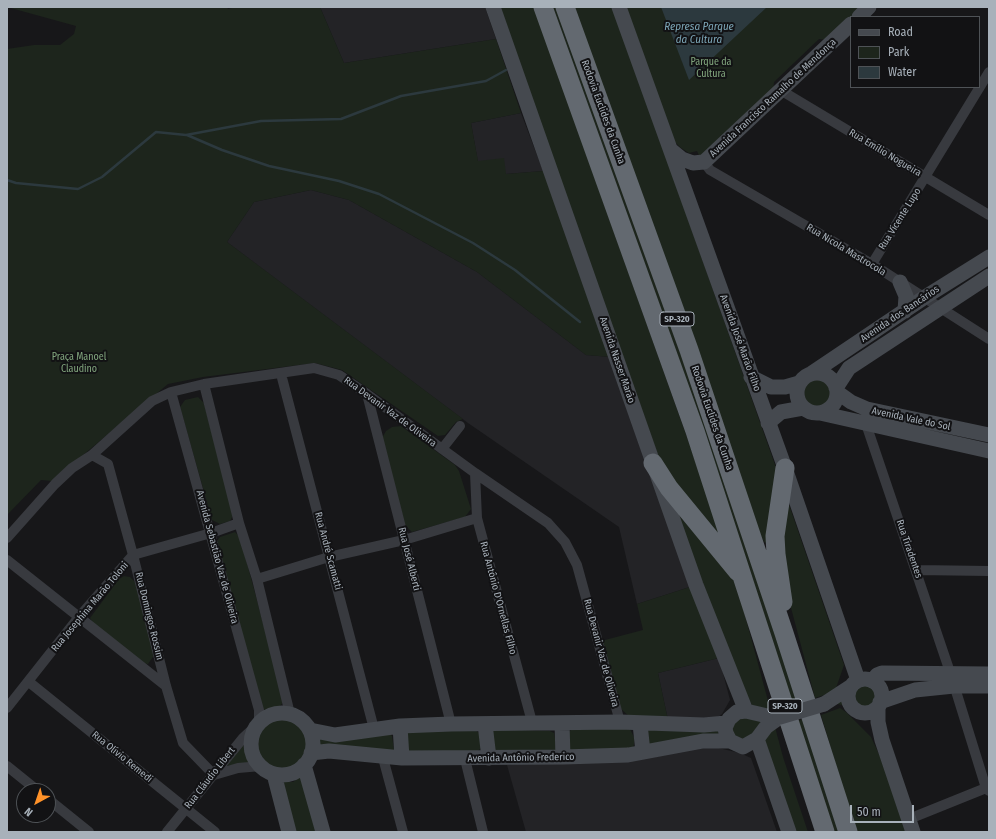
<!DOCTYPE html>
<meta charset="utf-8">
<style>
body{margin:0}
#map{position:relative;width:996px;height:839px;overflow:hidden;background:#171719;font-family:"Fira Sans Condensed",sans-serif}
canvas{display:block}
.frame{position:absolute;inset:0;border:8px solid #a8b1ba;pointer-events:none}
.legend{position:absolute;left:850px;top:16px;width:130px;height:72px;box-sizing:border-box;background:#121214;border:1px solid #4e5256;margin:0;padding:5px 7px;list-style:none;font-size:12px;color:#a8b1ba}
.legend li{display:flex;align-items:center;gap:8px;height:20px}
.legend b{width:20px;border:1px solid #4e5256}
.north{position:absolute;left:16px;top:783px;width:40px;height:40px;box-sizing:border-box;background:#121214;border:1px solid #4e5256;border-radius:50%;rotate:220deg;font-size:11px;font-weight:700;line-height:16px;text-align:center;color:#a8b1ba}
.north::after{content:'';display:block;margin:auto;width:14px;height:18px;background:#ff9229;clip-path:polygon(50% 0,100% 100%,50% 72%,0 100%)}
.scale{position:absolute;left:850px;top:805px;width:64px;height:18px;box-sizing:border-box;border:2px solid #a8b1ba;border-top:0;padding-left:5px;font-size:12px;line-height:14px;white-space:nowrap;color:#a8b1ba;-webkit-text-stroke:3px #121214;paint-order:stroke}
</style>
<div id="map">
<canvas width="996" height="839"></canvas>
<div class="frame"></div>
<ul class="legend">
<li><b style="height:5px;background:#45494f"></b>Road</li>
<li><b style="height:11px;background:#1d251c"></b>Park</li>
<li><b style="height:11px;background:#2c393e"></b>Water</li>
</ul>
<div class="north">N</div>
<div class="scale">50 m</div>
</div>
<script>
const ctx = document.querySelector('canvas').getContext('2d');
ctx.lineJoin = 'round';
function fill(path, color) { ctx.fillStyle = color; ctx.fill(path, 'evenodd'); }
const shape = rows => new Path2D(rows.map(r => 'M' + r).join(''));
function stroke(path, color, width, dash) { ctx.strokeStyle = color; ctx.lineWidth = width; ctx.lineCap = dash ? 'butt' : 'round'; ctx.setLineDash(dash || []); ctx.stroke(path); }
function drawText(font, color, halo, rows, align = 'center') {
  ctx.font = font + ' "Fira Sans Condensed",sans-serif'; ctx.lineWidth = 4; ctx.setLineDash([]); ctx.textBaseline = 'middle'; ctx.strokeStyle = halo; ctx.fillStyle = color; for (const [text, x, y, turn = 0] of rows) {
    ctx.save(); ctx.translate(x, y); ctx.rotate((+turn || 0) * Math.PI / 180); ctx.textAlign = isNaN(turn) ? turn : align; if (halo) ctx.strokeText(text, 0, 0); ctx.fillText(text, 0, 0); ctx.restore();
  }
}
fill(shape([
 [320,7,485,7,496,39,344,63],
 [521,113,543,171,506,174,478,162,471,123],
 [311,190,349,200,477,272,586,355,611,357,693,586,637,604,619,527,468,423,227,242,254,202],
 [719,658,730,700,722,714,714,720,668,720,658,673],
 [710,746,740,753,751,758,777,832,526,832,507,765]
]), '#232326');
fill(shape([
 [7,7,227,7,228,9,235,7,320,7,344,63,496,39,521,113,471,123,478,161,504,158,506,174,543,171,611,357,586,355,477,272,349,200,311,190,254,202,227,242,463,419,456,422,445,435,438,436,342,370,315,363,203,377,168,384,52,481,41,480,7,515,7,49,34,45,60,45,74,34,76,26],
 [497,7,534,7,725,544,666,478],
 [547,7,560,7,802,702,789,705],
 [570,7,613,7,780,479,769,544,764,542,760,534],
 [624,7,858,7,857,12,828,40,819,39,774,82,773,92,700,158,697,151,689,153,681,148,673,140],
 '800 393a17 17 0 1 1 34 0a17 17 0 1 1-34 0Z',
 [198,397,204,403,233,515,230,521,220,524,212,520,180,407,185,400],
 [401,426,455,465,459,471,471,509,465,517,412,532,405,525,382,438,386,431,392,427],
 [785,493,844,665,836,688,828,694,815,698,782,574],
 [676,512,735,578,771,712,752,705,745,696],
 [235,532,240,537,284,701,280,706,265,710,261,707,217,541,220,537],
 [124,576,130,577,135,582,155,654,148,664,143,663,93,623,90,618,119,579],
 [693,586,719,658,658,673,668,720,632,719,619,707,601,641,643,630,637,604],
 [861,681,875,685,879,695,873,708,865,711,856,708,850,702,849,697,850,692],
 [847,697,853,708,830,702],
 [840,708,846,712,871,737,892,782,909,832,856,832,821,715],
 [734,717,764,719,748,739,735,740,729,722],
 '256 744a26 26 0 1 1 52 0a26 26 0 1 1-52 0Z',
 [806,718,843,832,829,832,795,722],
 [775,727,783,757,808,832,792,832,763,747,765,732],
 [573,728,630,729,635,739,633,749,576,753,568,748,568,733],
 [473,729,481,734,481,748,473,756,410,755,404,736,409,731],
 [494,729,550,731,554,733,557,750,495,754,491,732],
 [646,729,718,731,719,735,648,746],
 [387,731,392,736,394,750,389,753,321,748,318,743,319,739],
 [242,745,247,748,247,755,250,761,248,764,226,766],
 [300,777,318,832,293,832,282,786,284,782,293,782]
]), '#1d251c');
fill(shape([
 [661,7,767,7,689,80]
]), '#2c393e');
stroke(shape([
 [187,135,222,150,269,166,339,181,379,194,473,243,515,270,580,322],
 [7,180,16,183,78,189,102,177,156,132,186,135,261,121,341,119,401,96,486,81,506,70]
]), '#2c393e', 2.5);
stroke(shape([
 [782,91,989,215],
 [704,162,710,170,872,264,989,339],
 [872,264,989,72],
 [281,374,374,729],
 [204,384,239,523,257,579,290,714],
 [171,392,259,710,259,722],
 [367,394,451,724],
 [866,424,951,675,986,788,989,791],
 [442,449,460,426],
 [92,455,108,464,133,555,166,686,183,743,214,775],
 [475,473,477,518,532,722],
 [7,538,55,484,72,468,92,455,152,401,171,392,204,384,314,368,339,375,367,394,475,473,548,523,565,542,577,565,620,722],
 [7,560,166,686],
 [916,570,989,571],
 [257,579,329,557,404,540,477,518],
 [29,682,215,832],
 [7,708,78,618,133,555,211,533,239,523],
 [383,758,403,832],
 [465,759,483,832],
 [7,766,38,791],
 [214,775,238,768,261,766],
 [48,799,89,832],
 [909,819,986,788],
 [167,832,243,738,256,726]
]), '#383a3f', 10);
stroke(shape([
 [493,7,696,585,746,711],
 [619,7,785,468,858,680],
 [859,17,869,7],
 [671,150,682,159,693,163,704,162,851,24],
 [900,282,906,296,905,311],
 '797 393a20 20 0 1 1 40 0a20 20 0 1 1-40 0Z',
 [812,373,925,297,989,257],
 [751,377,771,387,785,387,799,383],
 [836,388,849,368,989,276],
 [837,392,851,402,867,409,989,435],
 [820,413,989,451],
 [768,423,781,412,803,408],
 '848 696a17 17 0 1 1 34 0a17 17 0 1 1-34 0Z',
 [872,681,877,675,882,673,989,674],
 [880,702,915,690,954,686,989,686],
 [824,704,850,687],
 [878,707,878,722,882,740,913,832],
 '251 744a31 31 0 1 1 62 0a31 31 0 1 1-62 0Z',
 [776,718,746,711,737,712,729,719,725,728,726,733,730,741,743,747,757,739,766,727,780,717],
 [562,723,563,757],
 [485,724,489,758],
 [640,724,643,752],
 [400,726,402,758],
 [310,730,335,735,400,726,451,724,620,722,704,725,726,723],
 [757,739,789,832],
 [311,753,329,751,402,758,563,757,628,755,703,741,730,741],
 [304,765,323,832],
 [274,774,289,832]
]), '#45494f', 15);
stroke(shape([
 [543,7,695,431,825,832],
 [565,7,689,350,784,633,848,832],
 [653,463,669,488,738,572],
 [783,602,776,554,775,536,785,468]
]), '#636970', 19);
stroke(shape([
 [780,717,824,704]
]), '#45494f', 15);
for (const [x, y, w] of [
 [677,319,34],
 [785,706,34]
]) { const box = new Path2D(); box.roundRect(x - w / 2, y - 7, w, 14, 3); ctx.fillStyle = '#121214'; ctx.fill(box); stroke(box, '#a8b1ba', 1); }
drawText('bold 9px', '#a8b1ba', null, [
 ["SP-320",677,319],
 ["SP-320",785,706]
]);
drawText('10px', '#82a67e', '#121214', [
 ["Parque da",711,62],
 ["Cultura",711,74],
 ["Praça Manoel",79,357],
 ["Claudino",79,369]
]);
drawText('10px', '#a8b1ba', '#121214', [
 ["Avenida Francisco Ramalho de Mendonça",773,98,-43],
 ["Rodovia Euclides da Cunha",603,112,70],
 ["Rua Emílio Nogueira",885,153,31],
 ["Rua Vicente Lupo",900,219,-58],
 ["Rua Nicola Mastrocola",846,250,31],
 ["Avenida dos Bancários",900,314,-34],
 ["Avenida José Marão Filho",740,343,70],
 ["Avenida Nasser Marão",617,360,71],
 ["Rua Devanir Vaz de Oliveira",390,412,36],
 ["Rodovia Euclides da Cunha",712,418,71],
 ["Avenida Vale do Sol",911,419,12],
 ["Rua Tiradentes",909,549,71],
 ["Rua André Scamatti",328,551,75],
 ["Avenida Sebastião Vaz de Oliveira",217,557,75],
 ["Rua José Alberti",409,559,76],
 ["Rua Antônio D'Ornellas Filho",498,598,75],
 ["Rua Josephina Marão Toloni",90,607,-50],
 ["Rua Domingos Rossim",149,616,76],
 ["Rua Devanir Vaz de Oliveira",601,653,75],
 ["Rua Olívio Remedi",122,757,39],
 ["Avenida Antônio Frederico",521,758,-1],
 ["Rua Cláudio Libert",210,778,-52]
]);
drawText('italic 11px', '#7da6b7', '#121214', [
 ["Represa Parque",699,27],
 ["da Cultura",699,40]
]);
</script>
